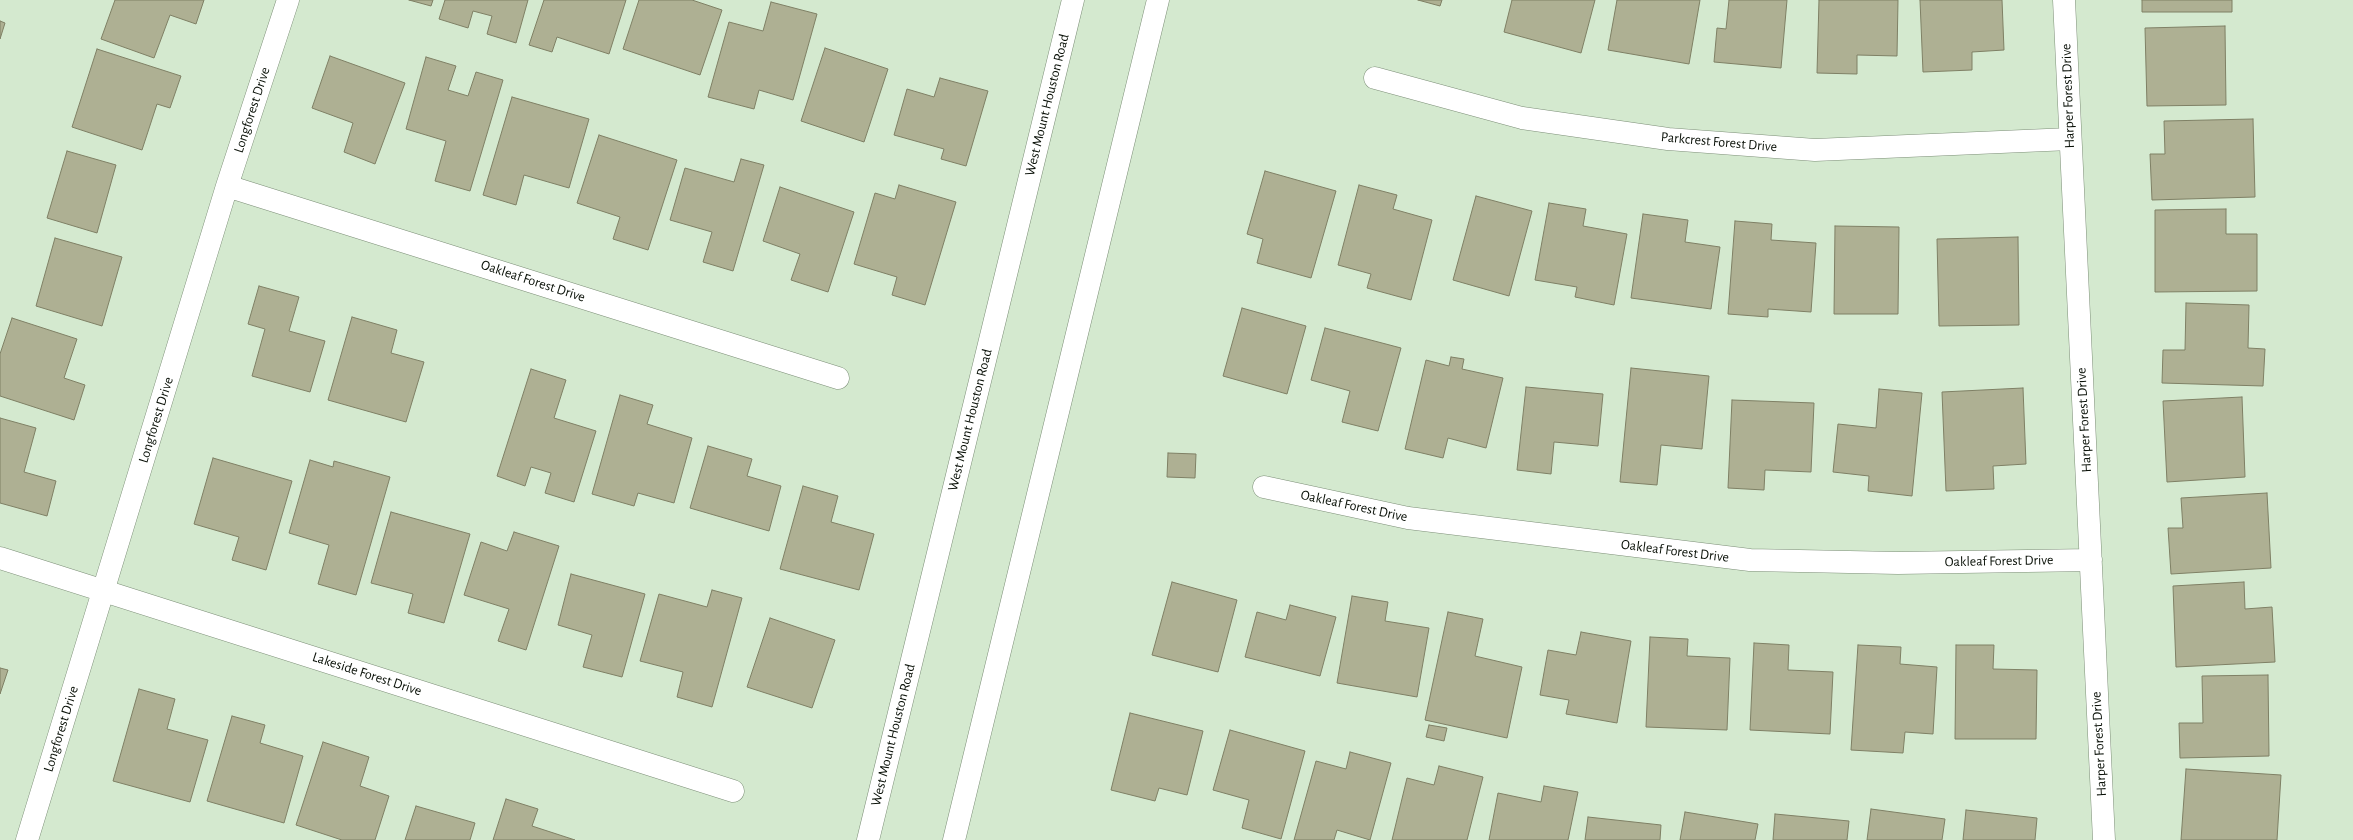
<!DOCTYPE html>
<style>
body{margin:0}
canvas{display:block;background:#d4e9cf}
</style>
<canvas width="2353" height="840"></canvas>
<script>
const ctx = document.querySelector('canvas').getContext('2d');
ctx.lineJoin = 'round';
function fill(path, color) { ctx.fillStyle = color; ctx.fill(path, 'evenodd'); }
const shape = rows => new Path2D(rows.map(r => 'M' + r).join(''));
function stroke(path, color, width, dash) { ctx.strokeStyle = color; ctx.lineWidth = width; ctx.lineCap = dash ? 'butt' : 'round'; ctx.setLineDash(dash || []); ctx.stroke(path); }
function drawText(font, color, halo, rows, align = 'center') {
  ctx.font = font + ' "Alegreya Sans",sans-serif'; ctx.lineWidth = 3; ctx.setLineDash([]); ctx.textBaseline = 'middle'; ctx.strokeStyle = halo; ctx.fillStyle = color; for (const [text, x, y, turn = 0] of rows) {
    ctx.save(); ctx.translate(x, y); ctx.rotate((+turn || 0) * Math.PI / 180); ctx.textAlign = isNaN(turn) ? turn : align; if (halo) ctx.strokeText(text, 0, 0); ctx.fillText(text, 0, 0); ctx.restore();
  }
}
const building = shape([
 [115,0,204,0,196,24,170,15,154,58,101,39,115,0],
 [409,0,433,0,431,6,409,0],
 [445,0,528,0,516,43,487,34,492,16,473,11,468,28,439,19,445,0],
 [544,0,626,0,609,54,557,37,552,52,529,45,544,0],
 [639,0,692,0,722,10,700,75,623,49,639,0],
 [1418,0,1442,0,1440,6,1418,0],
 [1512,0,1595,0,1581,53,1504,32,1512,0],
 [1617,0,1700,0,1689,64,1608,50,1617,0],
 [1729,0,1787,0,1781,68,1714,62,1717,28,1726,29,1729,0],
 [1819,0,1898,0,1897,56,1857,55,1857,74,1817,73,1819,0],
 [1920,0,2002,0,2004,50,1972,52,1972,70,1923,72,1920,0],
 [2142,0,2232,0,2232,12,2142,12,2142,0],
 [771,2,817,14,793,100,759,90,754,109,708,97,729,22,763,31,771,2],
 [0,21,5,23,0,39,0,21],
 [2225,26,2226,105,2147,106,2145,28,2225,26],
 [825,48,888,69,864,142,801,121,825,48],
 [97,49,181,76,170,108,157,104,142,150,72,127,97,49],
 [330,56,405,83,375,164,344,152,353,123,312,108,330,56],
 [426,57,456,66,448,90,468,96,476,72,503,80,470,191,435,181,446,141,406,129,426,57],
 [940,78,988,91,966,166,941,159,944,149,894,135,907,89,934,97,940,78],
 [512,97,589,119,569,188,524,175,516,205,483,195,512,97],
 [2253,119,2255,197,2152,200,2150,154,2165,154,2164,121,2253,119],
 [599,135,677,160,648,250,613,239,620,217,577,203,599,135],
 [67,151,116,165,97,233,47,218,67,151],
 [741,159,764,165,733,271,703,262,712,232,670,220,685,168,734,182,741,159],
 [1265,171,1336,191,1311,278,1257,263,1263,239,1247,234,1265,171],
 [899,185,956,202,925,305,892,295,897,277,854,264,875,193,895,199,899,185],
 [1359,185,1397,195,1393,209,1432,220,1411,300,1367,288,1371,274,1338,265,1359,185],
 [780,187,854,212,828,292,791,280,800,254,763,241,780,187],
 [1476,196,1532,211,1509,296,1453,280,1476,196],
 [1549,203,1586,209,1583,226,1627,234,1614,305,1575,297,1577,287,1535,280,1549,203],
 [2226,209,2226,234,2257,234,2257,291,2155,292,2155,210,2226,209],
 [1643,214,1688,220,1685,242,1720,247,1711,309,1631,298,1643,214],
 [1735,221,1772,224,1771,240,1816,243,1811,312,1768,309,1768,317,1728,314,1735,221],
 [1835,226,1899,227,1898,314,1834,314,1835,226],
 [2018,237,2019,325,1939,326,1937,239,2018,237],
 [55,238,122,257,102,326,36,306,55,238],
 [259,286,299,297,289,331,325,341,310,392,252,376,265,329,248,324,259,286],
 [2186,303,2249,305,2248,348,2265,349,2263,386,2162,383,2163,350,2185,350,2186,303],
 [1242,308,1306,326,1287,394,1223,376,1242,308],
 [352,317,397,330,391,353,424,362,406,422,328,400,352,317],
 [12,318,77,339,64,378,85,385,74,420,0,396,0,354,12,318],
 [1325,328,1401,348,1378,431,1342,422,1350,391,1311,380,1325,328],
 [1451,357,1464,359,1462,369,1503,378,1486,448,1448,438,1443,458,1405,449,1426,360,1449,366,1451,357],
 [1631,368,1709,376,1702,449,1661,445,1657,485,1620,482,1631,368],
 [531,369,566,380,554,418,596,431,574,502,545,493,551,473,531,467,525,486,497,476,531,369],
 [1526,387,1603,394,1598,446,1554,442,1551,474,1517,470,1526,387],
 [2023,388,2026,464,1993,466,1994,489,1946,491,1942,392,2023,388],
 [1879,389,1922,393,1912,496,1868,491,1869,476,1833,472,1838,424,1876,428,1879,389],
 [620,395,653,405,647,424,692,438,674,503,638,493,634,506,592,494,620,395],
 [2242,397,2245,477,2167,482,2163,401,2242,397],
 [1732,400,1814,403,1811,472,1765,470,1764,490,1728,488,1732,400],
 [0,418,36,428,24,472,56,481,47,516,0,503,0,418],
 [708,446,752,459,747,476,781,486,769,531,690,508,708,446],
 [1168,453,1196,454,1195,478,1167,477,1168,453],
 [213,458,292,481,266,570,232,560,239,537,194,524,213,458],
 [310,460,333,467,334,461,390,477,356,595,318,584,329,545,289,533,310,460],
 [803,486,838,496,831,522,874,534,859,590,780,569,803,486],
 [2267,493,2271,568,2171,574,2168,528,2183,528,2181,498,2267,493],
 [391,512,470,534,444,623,408,613,413,594,371,583,391,512],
 [514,532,559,546,526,650,498,641,509,609,464,595,481,542,507,551,514,532],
 [571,574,645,594,622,677,583,667,592,635,558,625,571,574],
 [1172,582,1237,600,1218,672,1152,655,1172,582],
 [2244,582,2245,609,2272,607,2275,662,2176,667,2173,586,2244,582],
 [712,590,742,598,712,707,677,697,683,672,640,661,659,594,707,607,712,590],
 [1352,596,1388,602,1385,621,1429,628,1417,697,1337,683,1352,596],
 [1290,605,1336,617,1320,676,1245,657,1257,612,1286,620,1290,605],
 [1448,612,1483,619,1475,656,1522,667,1507,738,1425,720,1448,612],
 [770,618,835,640,812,708,747,687,770,618],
 [1581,632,1631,641,1617,723,1566,714,1569,700,1540,695,1548,650,1576,655,1581,632],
 [1650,637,1688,639,1687,656,1730,658,1727,730,1646,727,1650,637],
 [1754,643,1789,645,1788,670,1833,672,1830,734,1750,730,1754,643],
 [1858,645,1901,647,1900,664,1937,667,1933,734,1905,732,1903,753,1851,750,1858,645],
 [1956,645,1994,645,1993,669,2037,670,2036,739,1955,739,1956,645],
 [0,668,8,670,0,694,0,668],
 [2268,675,2269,756,2180,758,2179,723,2203,723,2202,676,2268,675],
 [139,689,175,699,167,729,208,740,190,802,113,781,139,689],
 [1130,713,1203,731,1187,795,1159,788,1155,801,1111,790,1130,713],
 [232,716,265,725,260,743,303,756,284,823,207,801,232,716],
 [1429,725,1447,728,1444,741,1426,737,1429,725],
 [1230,730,1305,751,1281,839,1242,828,1249,800,1213,790,1230,730],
 [323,742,369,757,360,786,389,796,375,840,342,840,296,825,323,742],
 [1350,752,1391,763,1370,840,1337,830,1334,840,1294,840,1316,761,1346,769,1350,752],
 [1439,766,1483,777,1467,840,1392,840,1407,778,1434,785,1439,766],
 [2186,769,2281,775,2277,840,2181,840,2186,769],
 [1544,786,1578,792,1568,840,1489,840,1498,793,1541,802,1544,786],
 [506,799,538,809,532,826,575,840,493,840,506,799],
 [416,806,475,823,470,840,405,840,416,806],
 [1871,809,1945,819,1942,840,1867,840,1871,809],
 [1966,810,2037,818,2035,840,1963,840,1966,810],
 [1685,812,1758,824,1755,840,1680,840,1685,812],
 [1775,814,1849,821,1847,840,1773,840,1775,814],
 [1588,817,1661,825,1660,840,1585,840,1588,817]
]);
fill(building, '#aeb093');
stroke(building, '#7f8065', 1);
const street = shape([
 [2064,0,2104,840],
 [1375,78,1522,118,1668,139,1815,150,2070,139],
 [227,186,838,378],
 [1264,487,1408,518,1750,560,1898,563,2091,560],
 [0,558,733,791],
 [27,840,227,186,288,0]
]);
const secondary = shape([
 [868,840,1073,0],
 [954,840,1158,0]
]);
stroke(street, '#7d8f78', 23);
stroke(secondary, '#7d8f78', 23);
stroke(street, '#fff', 22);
stroke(secondary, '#fff', 22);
drawText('14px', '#0a1108', '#fff', [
 ["Harper Forest Drive",2068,96,-92],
 ["West Mount Houston Road",1047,105,-76],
 ["Longforest Drive",252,110,-72],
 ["Parkcrest Forest Drive",1719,142,5],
 ["Oakleaf Forest Drive",533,281,18],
 ["Longforest Drive",156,420,-73],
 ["West Mount Houston Road",970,420,-76],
 ["Harper Forest Drive",2084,420,-93],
 ["Oakleaf Forest Drive",1354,506,12],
 ["Oakleaf Forest Drive",1675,551,7],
 ["Oakleaf Forest Drive",1999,561,-1],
 ["Lakeside Forest Drive",367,674,18],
 ["Longforest Drive",61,729,-73],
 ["West Mount Houston Road",893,735,-76],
 ["Harper Forest Drive",2099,744,-93]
]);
</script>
